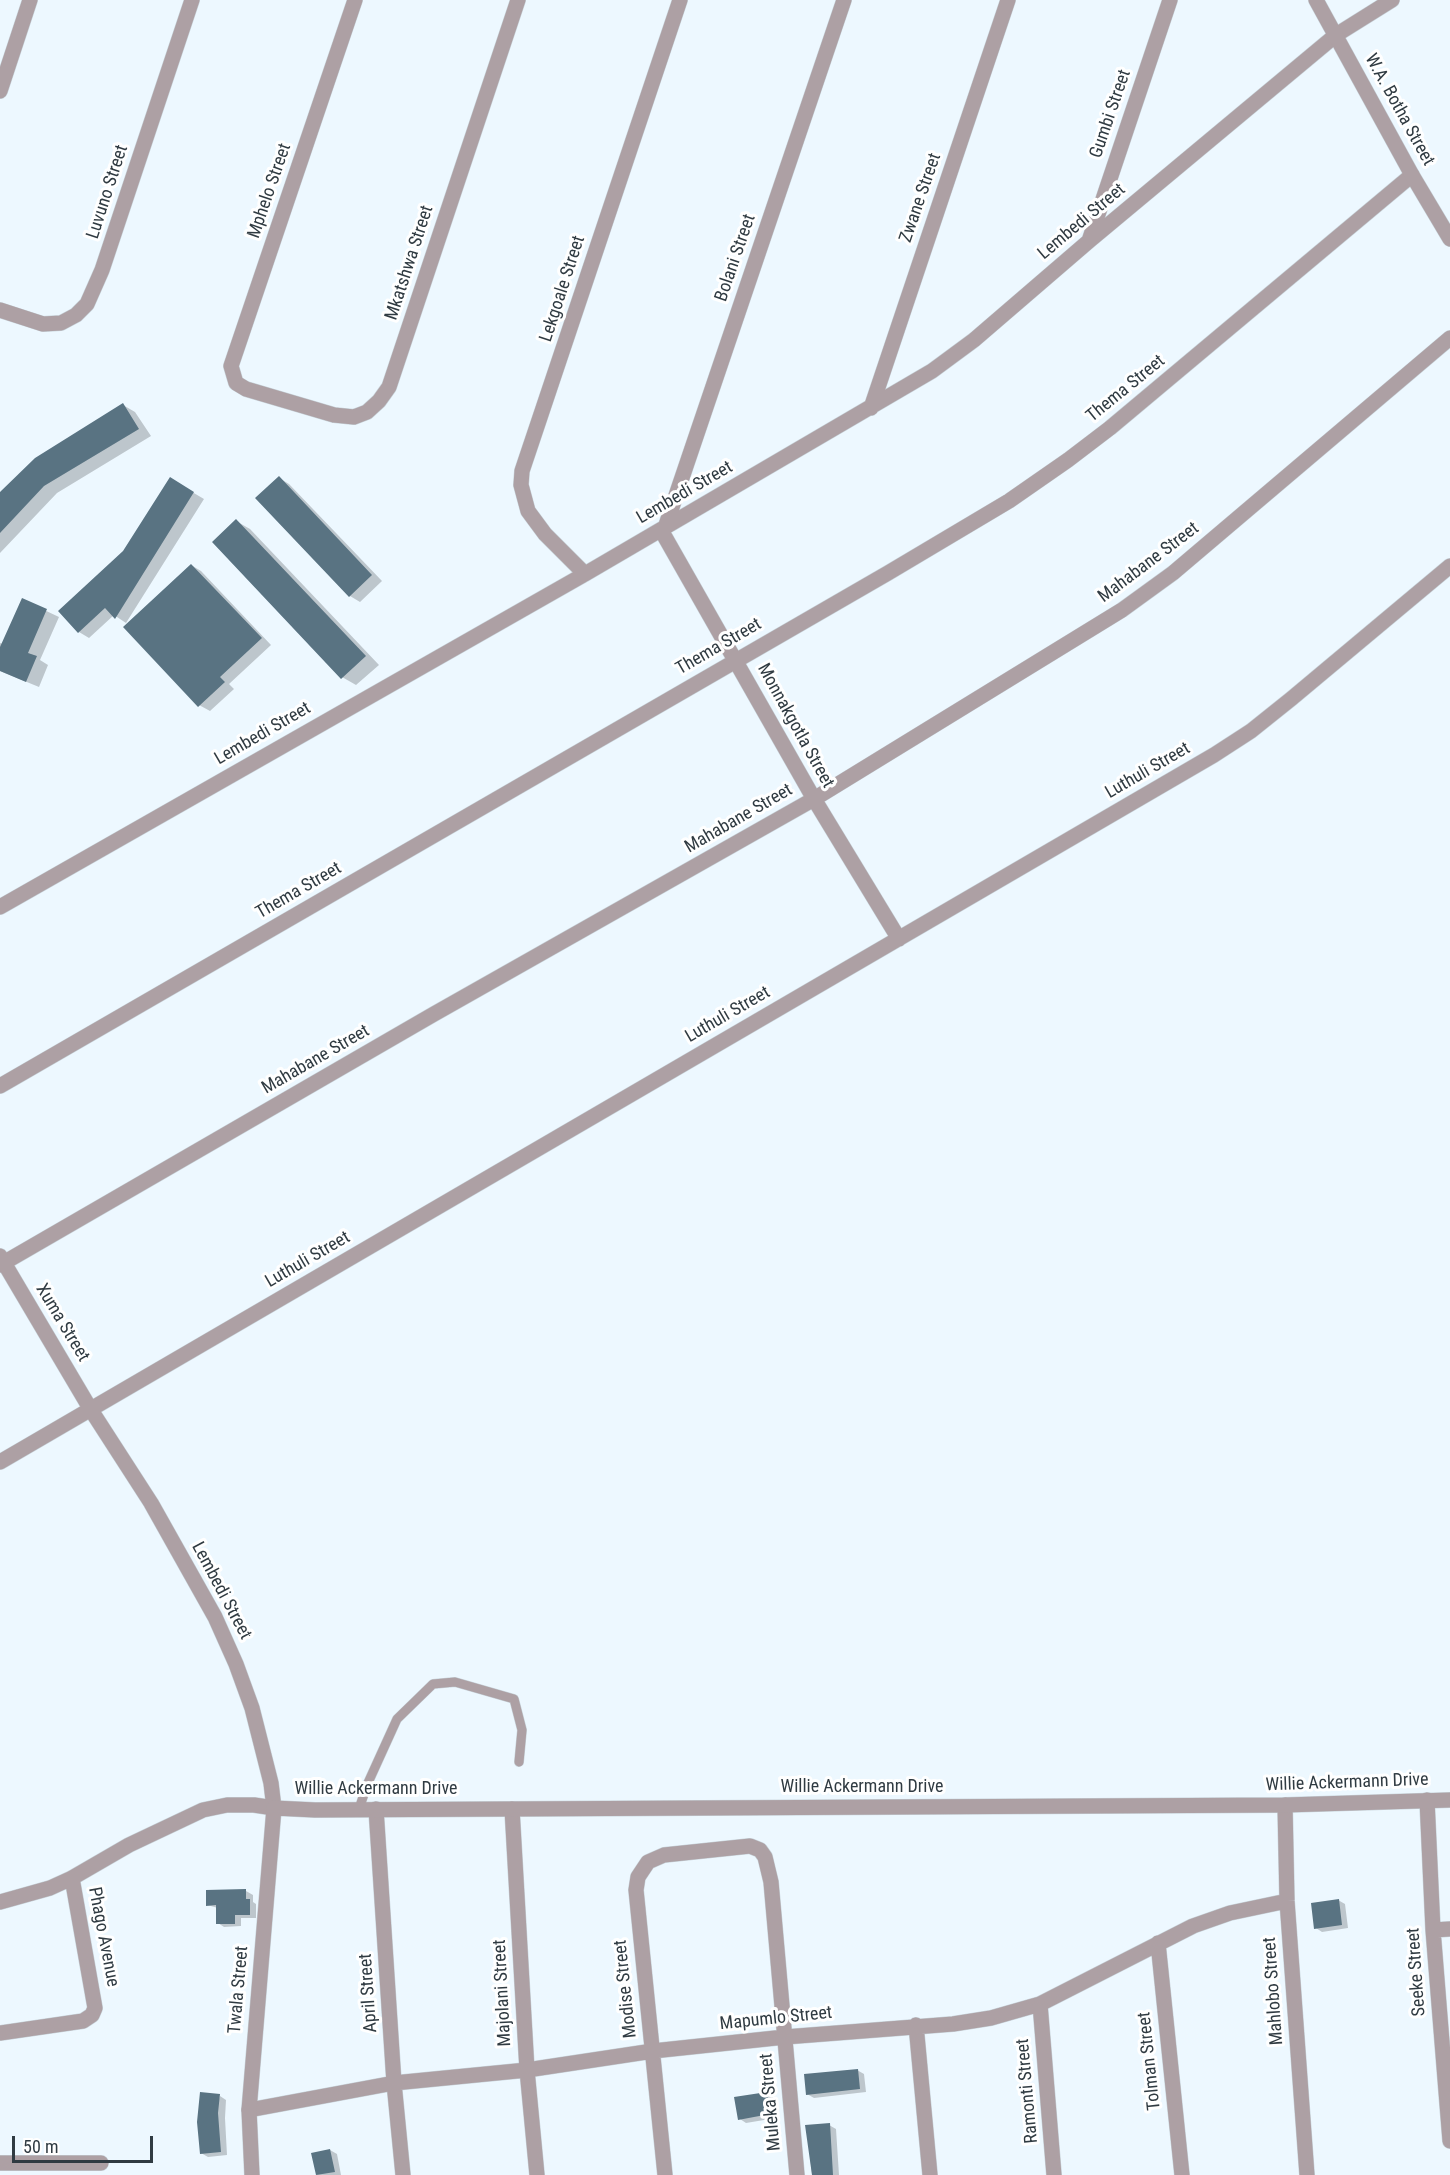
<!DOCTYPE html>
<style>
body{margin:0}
#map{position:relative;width:1450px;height:2175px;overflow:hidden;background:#edf8ff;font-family:"Roboto Condensed",sans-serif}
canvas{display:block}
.scale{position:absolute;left:12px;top:2136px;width:141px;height:27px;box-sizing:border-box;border:3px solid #303b42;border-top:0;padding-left:8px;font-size:18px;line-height:21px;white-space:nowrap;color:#303b42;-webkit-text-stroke:4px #fff;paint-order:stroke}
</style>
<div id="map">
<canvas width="1450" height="2175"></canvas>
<div class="scale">50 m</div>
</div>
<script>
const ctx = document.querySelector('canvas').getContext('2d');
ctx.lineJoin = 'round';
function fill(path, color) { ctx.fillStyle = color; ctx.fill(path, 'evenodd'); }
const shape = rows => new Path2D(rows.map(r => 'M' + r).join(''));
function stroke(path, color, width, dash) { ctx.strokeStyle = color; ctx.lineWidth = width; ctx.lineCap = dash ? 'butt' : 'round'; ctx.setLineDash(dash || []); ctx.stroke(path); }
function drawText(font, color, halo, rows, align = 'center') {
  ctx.font = font + ' "Roboto Condensed",sans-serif'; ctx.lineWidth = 6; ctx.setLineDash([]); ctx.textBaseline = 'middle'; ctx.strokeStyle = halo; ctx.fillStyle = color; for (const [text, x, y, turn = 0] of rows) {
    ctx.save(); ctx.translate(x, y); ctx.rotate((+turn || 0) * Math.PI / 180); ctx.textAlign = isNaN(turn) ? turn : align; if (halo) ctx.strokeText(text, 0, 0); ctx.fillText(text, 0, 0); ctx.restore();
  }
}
fill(shape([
 [123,405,135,412,151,436,57,493,0,553,0,494],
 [279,478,289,484,382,581,360,602,350,596],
 [170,479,204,499,126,623,114,615,89,638,79,632,124,552],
 [236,521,250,529,379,665,356,685,342,677],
 [191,565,201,571,271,645,229,684,234,689,210,711,199,705],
 [23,600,59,617,40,660,48,665,39,687,0,671,0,643,3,644],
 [246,1891,253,1895,253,1902,256,1904,256,1918,241,1918,241,1926,224,1927,218,1923,218,1908,207,1905],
 [1338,1900,1345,1904,1348,1928,1322,1932,1316,1928],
 [857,2070,864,2074,866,2092,814,2098,807,2094],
 [766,2093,773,2097,776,2118,746,2123,740,2119],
 [220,2096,226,2100,225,2118,227,2155,208,2157,201,2153],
 [829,2125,836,2129,839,2175,812,2175,807,2126],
 [330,2150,337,2154,341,2175,317,2175,313,2154]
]), '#0003');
fill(shape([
 [123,403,139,429,44,486,0,533,0,492,35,458],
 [279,476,372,575,349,597,255,498],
 [170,477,194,492,115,619,105,608,78,633,58,611,123,551],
 [236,519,366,656,341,679,212,542],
 [191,564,262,638,220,677,225,682,198,707,123,627],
 [22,598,47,609,28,653,37,656,26,682,0,671,0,647],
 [246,1889,246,1899,250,1899,250,1915,235,1915,235,1924,216,1924,216,1905,206,1906,206,1890],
 [1339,1899,1342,1925,1314,1929,1311,1903],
 [858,2069,860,2089,806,2095,804,2074],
 [200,2092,220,2094,218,2113,221,2152,200,2154,197,2122],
 [767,2092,770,2114,738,2120,734,2097],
 [830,2123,833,2175,812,2175,805,2125],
 [330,2149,335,2172,316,2175,311,2153]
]), '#597382');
const service = shape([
 [359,1809,367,1785,397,1719,433,1684,455,1682,514,1699,522,1730,519,1762]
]);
const minor = shape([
 [355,0,231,366,236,383,246,389,334,415,354,417,367,412,379,401,389,387,518,0],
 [0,91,30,0],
 [1089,241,1170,0],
 [0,310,43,324,61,323,76,315,87,304,102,270,192,0],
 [871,408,1008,0],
 [665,528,844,0],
 [661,530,814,799,899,939],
 [585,574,545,534,528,511,521,485,522,471,680,0],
 [0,907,585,574,932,371,974,340,1089,241,1336,35,1392,0],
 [0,1086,888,573,1009,501,1068,460,1110,428,1412,175],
 [0,1256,91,1410,151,1503,215,1617,236,1664,252,1708,271,1783,274,1808,254,1805,227,1805,203,1810,129,1845,72,1878,50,1888,0,1902],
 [0,1265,434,1014,814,799,1122,610,1173,573,1450,338],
 [0,1462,1214,755,1251,731,1291,699,1450,566],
 [1427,1800,1433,1930,1450,2141],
 [1285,1805,1287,1901,1307,2175],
 [376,1809,394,2083,403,2175],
 [512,1809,527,2070,537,2175],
 [1433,1930,1450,1929],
 [1158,1943,1182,2175],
 [1040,2004,1054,2175],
 [916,2025,930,2175],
 [0,2033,83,2021,92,2015,95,2008,72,1878],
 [249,2110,394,2083,527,2070,653,2051,785,2037,953,2024,991,2018,1040,2004,1193,1926,1230,1913,1287,1901],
 [0,2163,101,2163],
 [665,2175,636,1890,638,1877,648,1862,664,1855,750,1846,760,1850,765,1857,771,1882,797,2175]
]);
const tertiary = shape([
 [1316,0,1412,175,1450,239],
 [252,2175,249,2110,274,1808,315,1810,1285,1805,1450,1800]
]);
stroke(service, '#c7d2d9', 10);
stroke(minor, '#c7d2d9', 16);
stroke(tertiary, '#c7d2d9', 16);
stroke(service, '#ada0a4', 9);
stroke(minor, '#ada0a4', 15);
stroke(tertiary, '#ada0a4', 15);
drawText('18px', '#303b42', '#fff', [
 ["W.A. Botha Street",1399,110,61],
 ["Gumbi Street",1111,114,-71],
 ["Mphelo Street",270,191,-71],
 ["Luvuno Street",108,192,-72],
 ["Zwane Street",921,198,-71],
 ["Lembedi Street",1082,222,-40],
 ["Bolani Street",736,258,-71],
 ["Mkatshwa Street",410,263,-72],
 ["Lekgoale Street",563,289,-72],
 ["Thema Street",1126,389,-39],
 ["Lembedi Street",685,493,-30],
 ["Mahabane Street",1149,563,-37],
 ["Thema Street",719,647,-30],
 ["Monnakgotla Street",795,726,61],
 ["Lembedi Street",263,734,-30],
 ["Luthuli Street",1148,771,-30],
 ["Mahabane Street",739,819,-30],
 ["Thema Street",299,891,-30],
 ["Luthuli Street",728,1015,-30],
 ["Mahabane Street",316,1060,-30],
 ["Luthuli Street",308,1260,-30],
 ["Xuma Street",62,1323,59],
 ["Lembedi Street",221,1591,62],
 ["Willie Ackermann Drive",1347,1783,-2],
 ["Willie Ackermann Drive",862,1787],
 ["Willie Ackermann Drive",376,1789],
 ["Phago Avenue",103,1937,79],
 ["Seeke Street",1417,1972,-94],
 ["Modise Street",626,1989,-96],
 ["Twala Street",239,1990,-85],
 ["Mahlobo Street",1274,1991,-94],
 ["April Street",369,1993,-94],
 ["Majolani Street",503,1993,-93],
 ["Mapumlo Street",776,2019,-6],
 ["Tolman Street",1150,2061,-96],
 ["Ramonti Street",1028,2091,-95],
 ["Muleka Street",771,2102,-95]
]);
</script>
